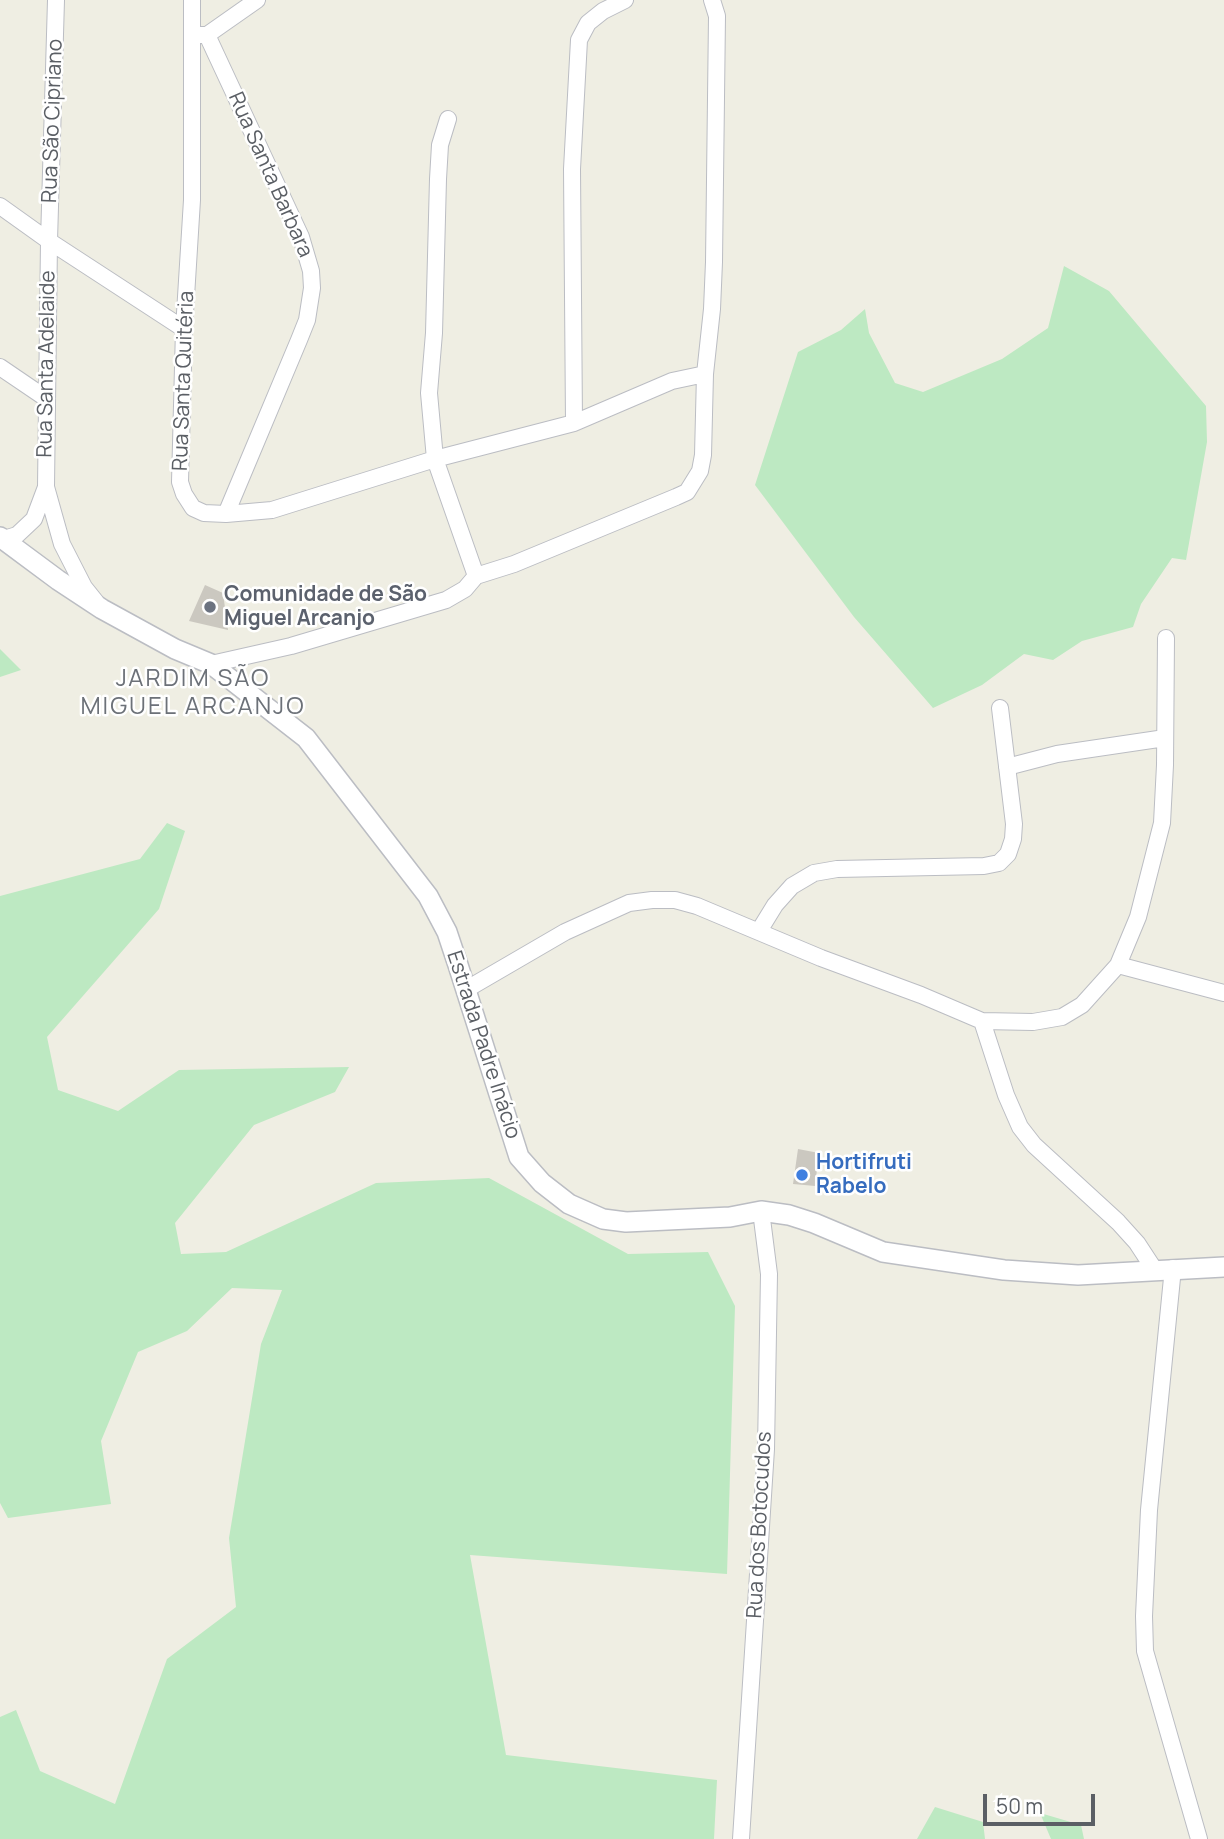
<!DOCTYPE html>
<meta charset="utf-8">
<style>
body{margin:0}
#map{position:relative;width:1224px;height:1839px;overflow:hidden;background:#efeee3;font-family:Manrope,sans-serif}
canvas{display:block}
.scale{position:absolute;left:983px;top:1794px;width:112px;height:32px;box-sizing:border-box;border:4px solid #5b5f65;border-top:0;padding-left:9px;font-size:21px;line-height:24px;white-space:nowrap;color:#5b5f65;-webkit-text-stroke:5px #fff;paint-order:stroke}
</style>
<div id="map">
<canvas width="1224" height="1839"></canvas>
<div class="scale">50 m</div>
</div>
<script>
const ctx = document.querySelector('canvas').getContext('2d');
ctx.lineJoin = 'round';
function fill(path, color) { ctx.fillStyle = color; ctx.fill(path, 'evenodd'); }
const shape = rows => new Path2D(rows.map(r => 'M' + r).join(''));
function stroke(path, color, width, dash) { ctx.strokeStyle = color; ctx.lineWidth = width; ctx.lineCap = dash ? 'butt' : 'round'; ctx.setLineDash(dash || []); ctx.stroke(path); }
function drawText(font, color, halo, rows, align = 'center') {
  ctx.font = font + ' Manrope,sans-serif'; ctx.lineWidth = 5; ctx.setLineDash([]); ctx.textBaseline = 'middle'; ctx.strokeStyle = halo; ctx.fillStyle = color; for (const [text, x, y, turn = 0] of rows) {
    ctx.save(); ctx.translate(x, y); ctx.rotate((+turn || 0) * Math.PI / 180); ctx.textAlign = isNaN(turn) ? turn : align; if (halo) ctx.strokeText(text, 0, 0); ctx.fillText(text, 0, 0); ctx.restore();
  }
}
fill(shape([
 [1064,266,1109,291,1206,406,1207,442,1186,560,1172,558,1141,604,1133,627,1082,641,1053,660,1024,654,982,685,933,708,854,617,755,485,798,352,841,330,865,309,869,333,895,383,923,392,1002,359,1048,328],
 [0,649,21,670,0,677],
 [167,823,185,831,159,909,47,1037,58,1090,118,1111,179,1070,349,1067,335,1092,254,1125,175,1223,181,1254,226,1252,376,1183,489,1178,628,1254,708,1252,735,1306,727,1574,470,1555,506,1755,717,1780,714,1839,0,1839,0,1717,16,1710,40,1771,115,1804,167,1659,236,1607,229,1538,261,1344,282,1290,232,1288,187,1331,138,1352,101,1441,111,1504,8,1518,0,1503,0,896,140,859],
 [935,1807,983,1822,985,1839,917,1839],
 [1040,1813,1081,1825,1084,1839,1051,1839]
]), '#bde9c2');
fill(shape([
 [205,585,223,593,228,630,189,621],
 [798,1149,819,1153,815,1186,793,1184]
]), '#cbc8c0');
const minor = shape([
 [56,0,49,241,46,487,62,544,84,587,96,602],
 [192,0,192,200,184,329,180,482,184,494,193,508,204,513,226,514,272,510,435,459,574,423,672,381,705,374],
 [197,35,207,35,257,0],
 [207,35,301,237,311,271,312,288,307,320,299,340,226,514],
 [448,119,440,145,438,179,434,333,429,393,435,459,476,576,514,564,676,497,687,492,700,471,703,455,705,374,712,309,714,262,717,16,712,0],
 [0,206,49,241,184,329],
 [0,367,47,399],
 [574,423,572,169,579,40,588,23,603,11,625,0],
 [4,539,17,535,34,519,46,487],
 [211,664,291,646,446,600,465,589,476,576],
 [1007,767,1057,754,1165,738],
 [759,931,775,905,792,886,814,873,837,869,984,866,999,863,1008,854,1013,839,1014,824,1000,708],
 [1118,965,1224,993],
 [467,989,565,932,629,903,652,900,675,900,697,906,821,958,921,995,982,1021,1006,1095,1020,1127,1034,1145,1118,1222,1137,1243,1154,1269],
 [982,1021,1033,1022,1062,1017,1082,1005,1118,965,1138,917,1162,823,1165,765,1166,638],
 [1173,1268,1149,1510,1144,1616,1145,1651,1199,1839],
 [741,1839,766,1449,769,1274,761,1211]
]);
const tertiary = shape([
 [0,537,58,580,102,609,175,649,211,664,306,738,428,896,447,932,458,965,519,1157,542,1183,569,1204,603,1219,626,1222,730,1217,761,1211,789,1215,814,1223,883,1252,1004,1270,1078,1275,1224,1267]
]);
stroke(minor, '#bbbdc3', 18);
stroke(tertiary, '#bbbdc3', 22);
stroke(minor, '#fff', 16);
stroke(tertiary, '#fff', 19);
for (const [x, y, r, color] of [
 [210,607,7,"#6b7280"],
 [802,1175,7,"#3f7fe0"]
]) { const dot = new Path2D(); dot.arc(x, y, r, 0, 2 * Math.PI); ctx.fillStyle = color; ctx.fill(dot); stroke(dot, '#fff', 2.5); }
drawText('21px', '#5b5f65', '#fff', [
 ["Rua São Cipriano",53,121,-88],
 ["Rua Santa Barbara",270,175,66],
 ["Rua Santa Adelaide",47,364,-89],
 ["Rua Santa Quitéria",184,381,-88],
 ["Estrada Padre Inácio",483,1045,72],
 ["Rua dos Botocudos",760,1525,-87]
]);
drawText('bold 21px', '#5b616d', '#fff', [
 ["Comunidade de São",224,595],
 ["Miguel Arcanjo",224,619]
], 'left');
drawText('bold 21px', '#366cbe', '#fff', [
 ["Hortifruti",816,1163],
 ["Rabelo",816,1187]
], 'left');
ctx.letterSpacing = '2px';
drawText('24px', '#6c7178', '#fff', [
 ["JARDIM SÃO",193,679],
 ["MIGUEL ARCANJO",193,707]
]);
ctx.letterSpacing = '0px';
</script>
